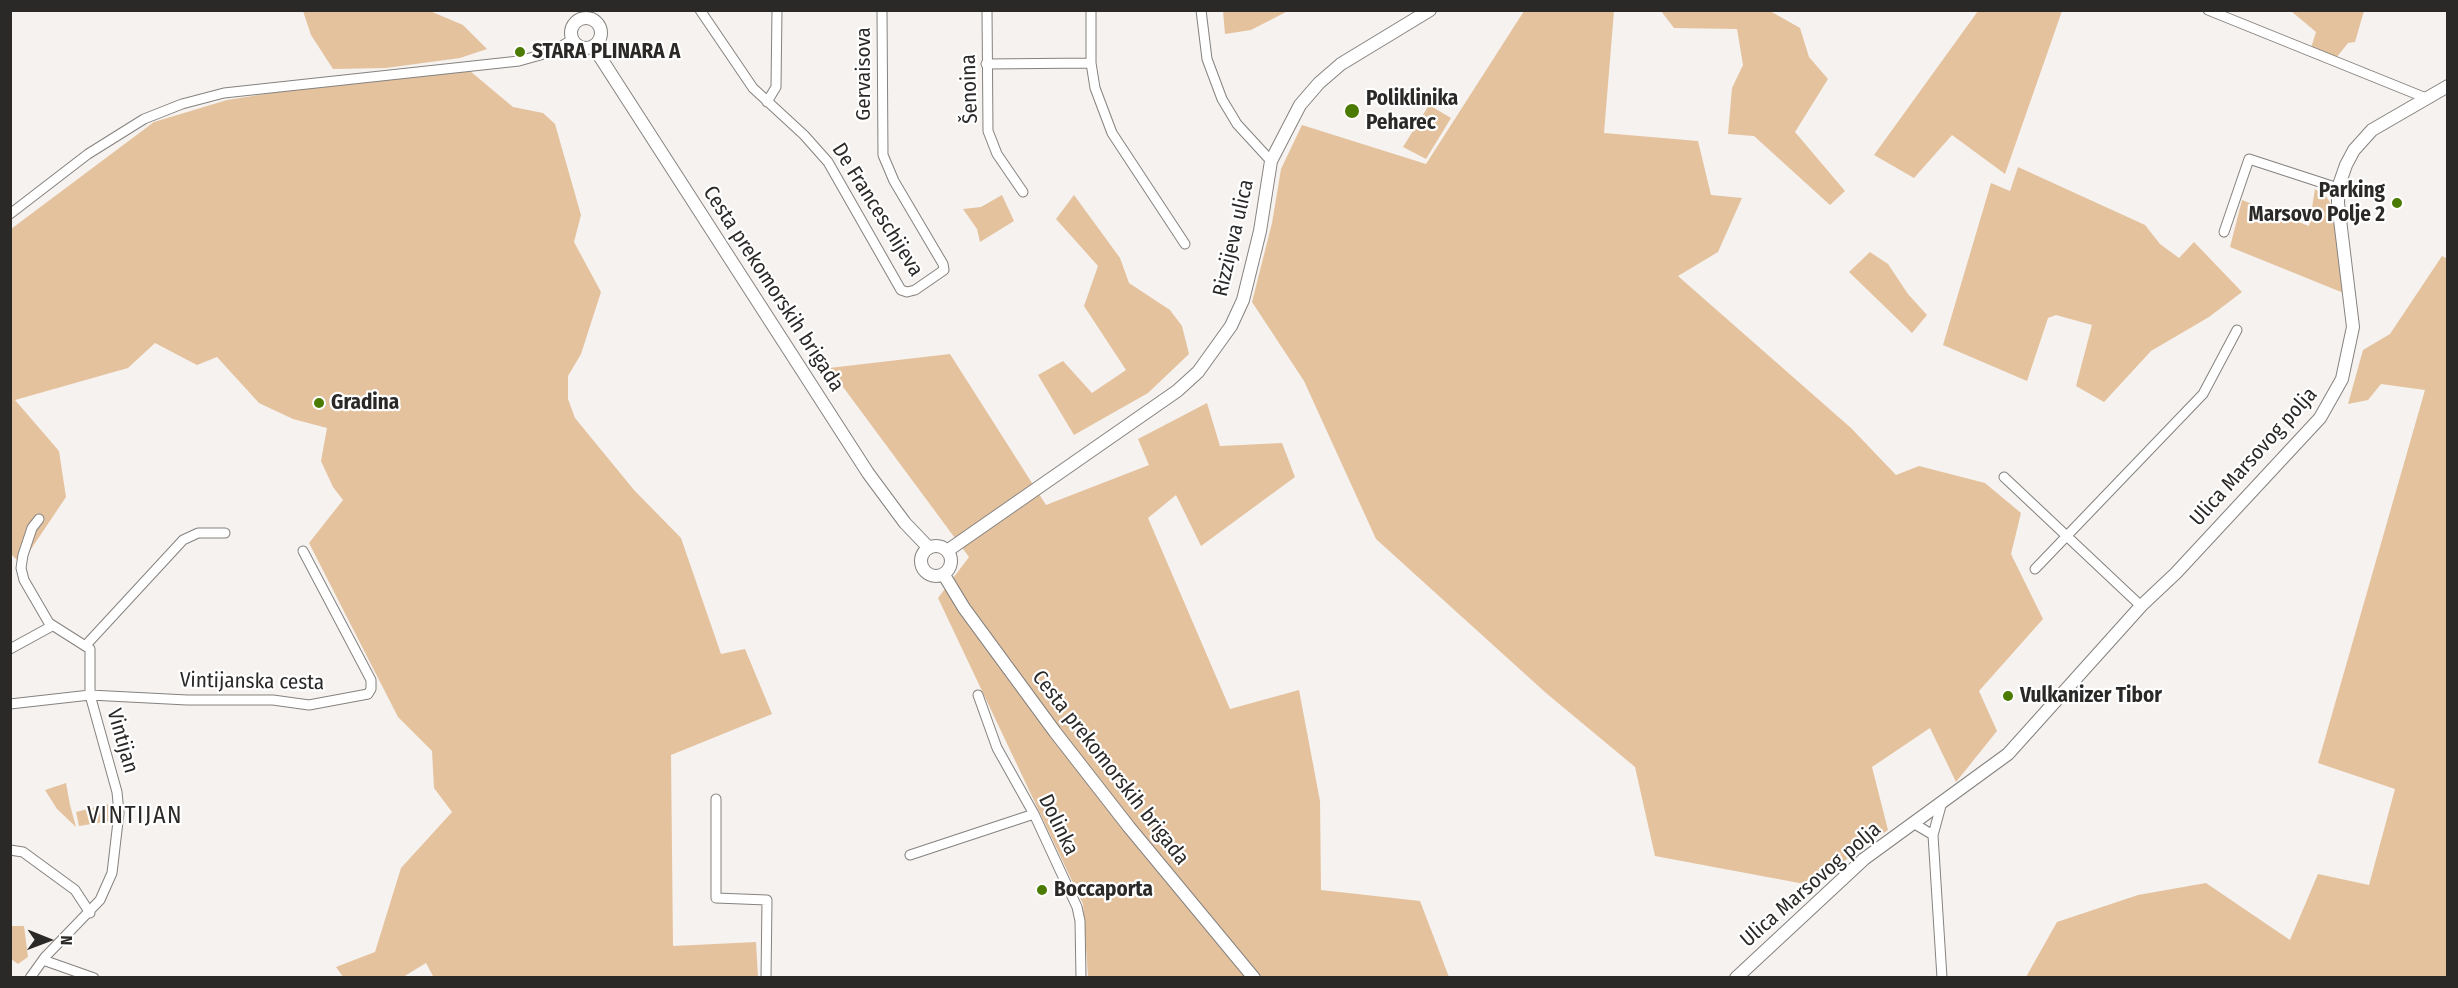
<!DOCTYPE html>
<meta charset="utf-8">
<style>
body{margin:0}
#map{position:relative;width:2458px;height:988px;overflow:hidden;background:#f5f2ef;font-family:"Fira Sans Condensed",sans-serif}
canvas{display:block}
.frame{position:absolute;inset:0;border:12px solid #2b2928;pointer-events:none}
.north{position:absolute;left:18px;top:910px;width:60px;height:60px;-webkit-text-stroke:4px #fff;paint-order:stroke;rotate:91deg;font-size:16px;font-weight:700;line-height:24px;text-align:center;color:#2b2928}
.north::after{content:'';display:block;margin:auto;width:21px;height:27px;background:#2b2928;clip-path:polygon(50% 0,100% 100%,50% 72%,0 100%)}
</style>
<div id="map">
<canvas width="2458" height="988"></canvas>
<div class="frame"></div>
<div class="north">N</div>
</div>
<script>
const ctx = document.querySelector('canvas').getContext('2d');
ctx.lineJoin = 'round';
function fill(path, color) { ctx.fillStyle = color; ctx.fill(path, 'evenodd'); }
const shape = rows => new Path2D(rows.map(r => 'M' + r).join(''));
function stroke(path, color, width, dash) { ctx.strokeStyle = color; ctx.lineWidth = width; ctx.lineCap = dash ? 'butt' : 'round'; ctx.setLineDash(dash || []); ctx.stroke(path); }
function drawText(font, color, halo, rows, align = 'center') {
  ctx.font = font + ' "Fira Sans Condensed",sans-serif'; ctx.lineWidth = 4.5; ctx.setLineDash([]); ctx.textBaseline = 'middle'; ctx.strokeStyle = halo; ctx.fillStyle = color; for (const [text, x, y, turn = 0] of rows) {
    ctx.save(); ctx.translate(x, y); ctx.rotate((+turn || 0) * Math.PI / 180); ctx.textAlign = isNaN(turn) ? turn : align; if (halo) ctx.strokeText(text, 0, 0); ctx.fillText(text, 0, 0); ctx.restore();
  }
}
fill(shape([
 [303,11,430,11,463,25,487,49,460,58,386,68,333,69,311,35],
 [1223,11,1223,10,1288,11,1251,30,1225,34],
 [1524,11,1614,11,1604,133,1698,141,1711,195,1742,198,1718,252,1678,276,1851,428,1896,475,1919,466,1985,483,2021,513,2011,554,2043,619,1979,691,1997,731,1956,782,1930,728,1872,767,1888,830,1810,885,1655,856,1635,767,1546,693,1376,539,1304,381,1252,302,1272,223,1281,169,1302,125,1426,164],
 [1661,11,1770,11,1800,28,1809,57,1828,79,1795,132,1845,191,1830,205,1754,136,1728,134,1732,88,1743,65,1737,29,1674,28],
 [1978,11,2062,11,2005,174,1952,135,1914,178,1874,155],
 [2291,11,2364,11,2355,42,2348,43,2336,58,2311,48,2316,32],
 [470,71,513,107,543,113,555,124,581,215,574,242,601,292,581,354,568,376,568,399,575,418,634,490,681,538,721,654,745,649,772,714,671,755,673,946,756,942,758,977,434,978,426,963,403,977,343,977,336,967,375,952,401,868,452,812,434,788,432,751,398,717,309,543,343,500,333,487,321,461,327,428,293,419,259,403,217,357,197,365,155,343,128,368,15,400,59,451,66,497,21,564,11,554,11,229,154,122,227,100,310,87],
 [1429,105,1451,118,1426,159,1403,147],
 [2018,167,2145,225,2160,244,2179,258,2194,242,2242,292,2209,317,2151,351,2104,402,2076,386,2092,325,2056,315,2048,318,2027,381,1943,345,1991,183,2010,191],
 [2315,189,2326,196,2340,219,2351,296,2230,247,2242,200,2309,226],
 [1002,195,1014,221,980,242,977,229,963,209,981,207],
 [1074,195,1120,258,1129,283,1170,310,1182,326,1189,354,1148,393,1074,435,1038,375,1063,361,1092,393,1126,370,1084,306,1098,266,1056,219],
 [1870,252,1888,264,1908,294,1927,315,1912,333,1849,272],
 [2442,256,2448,259,2447,977,2026,977,2057,922,2138,895,2206,883,2290,940,2318,874,2369,885,2395,789,2318,763,2425,390,2381,384,2368,400,2348,404,2363,350,2390,334],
 [950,354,1046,505,1149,465,1138,439,1207,403,1220,446,1282,443,1295,477,1201,546,1176,495,1148,518,1230,709,1299,690,1320,801,1321,890,1420,901,1449,977,1088,977,1083,904,938,598,969,557,829,368],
 [66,783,70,805,76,827,57,809,45,790],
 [108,804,110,821,79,826,76,812],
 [10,926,24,926,28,957,18,964,11,959]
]), '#e5c29e');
const street = shape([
 [700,10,753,88,804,135,828,162,901,290,907,292,915,290,944,270,943,264,894,181,883,155,882,10],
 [987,10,988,131,997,154,1023,192],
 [1091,10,1091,63,1095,88,1112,133,1185,244],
 [1201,10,1207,59,1222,99,1237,124,1271,161],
 [2208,10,2426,98],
 [986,64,1091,63],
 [767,102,776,87,777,10],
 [10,214,88,154,144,119,182,104,224,93,519,61,551,52,572,40],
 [2224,232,2249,159,2338,188],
 [2004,477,2141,606],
 [2035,569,2203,394,2237,330],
 [86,645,183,540,198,533,225,533],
 [10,649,52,626],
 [978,695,997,748,1034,814,1077,907,1080,921,1081,978],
 [10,704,90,695,187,700,273,700,309,705,368,694,371,689,371,680,303,551],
 [716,799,716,898,767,900,766,978],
 [1913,823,1933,835,1942,978],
 [1933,835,1942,802],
 [10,850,23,852,75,890,90,913],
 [910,855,1034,814],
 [43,960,94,978],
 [30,978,45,957,100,900,112,873,119,813,117,792,90,695,90,649,49,623,24,580,21,568,23,555,32,528,39,519]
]);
const secondary = shape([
 '571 33a15 15 0 1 1 30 0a15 15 0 1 1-30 0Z',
 [593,46,868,473,905,523,929,548],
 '921 561a15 15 0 1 1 30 0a15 15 0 1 1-30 0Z',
 [947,551,1177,391,1198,372,1231,326,1243,300,1260,231,1271,161,1300,105,1319,83,1341,64,1430,10],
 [944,575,964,608,1055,732,1129,827,1254,978],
 [1736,978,1864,859,2008,754,2141,606,2176,573,2320,418,2342,379,2353,327,2338,203,2338,188,2346,165,2354,150,2372,130,2448,86]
]);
stroke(street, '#85827f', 11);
stroke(secondary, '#85827f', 14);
stroke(street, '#fff', 9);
stroke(secondary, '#fff', 12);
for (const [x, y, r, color] of [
 [520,52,6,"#4b7a00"],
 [1352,111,8,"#4b7a00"],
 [2397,203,6,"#4b7a00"],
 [319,403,6,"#4b7a00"],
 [2008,696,6,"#4b7a00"],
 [1042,890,6,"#4b7a00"]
]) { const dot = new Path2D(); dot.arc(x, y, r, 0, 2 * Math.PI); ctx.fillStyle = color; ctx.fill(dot); stroke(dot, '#fff', 2); }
drawText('bold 21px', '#2b2928', '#fff', [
 ["STARA PLINARA A",532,52],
 ["Poliklinika",1366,99],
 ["Peharec",1366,123],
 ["Parking",2385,191,"right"],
 ["Marsovo Polje 2",2385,215,"right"],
 ["Gradina",331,403],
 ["Vulkanizer Tibor",2020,696],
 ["Boccaporta",1054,890]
], 'left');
drawText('21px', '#2b2928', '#fff', [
 ["Gervaisova",864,74,-90],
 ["Šenoina",970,89,-92],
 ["De Franceschijeva",877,210,58],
 ["Rizzijeva ulica",1234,238,-77],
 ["Cesta prekomorskih brigada",773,289,57],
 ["Ulica Marsovog polja",2254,457,-48],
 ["Vintijanska cesta",252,682,1],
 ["Vintijan",122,741,74],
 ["Cesta prekomorskih brigada",1110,768,52],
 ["Dolinka",1058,825,64],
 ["Ulica Marsovog polja",1811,885,-41]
]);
ctx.letterSpacing = '1.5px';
drawText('24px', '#2b2928', '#fff', [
 ["VINTIJAN",135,816]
]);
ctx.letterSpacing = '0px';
</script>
